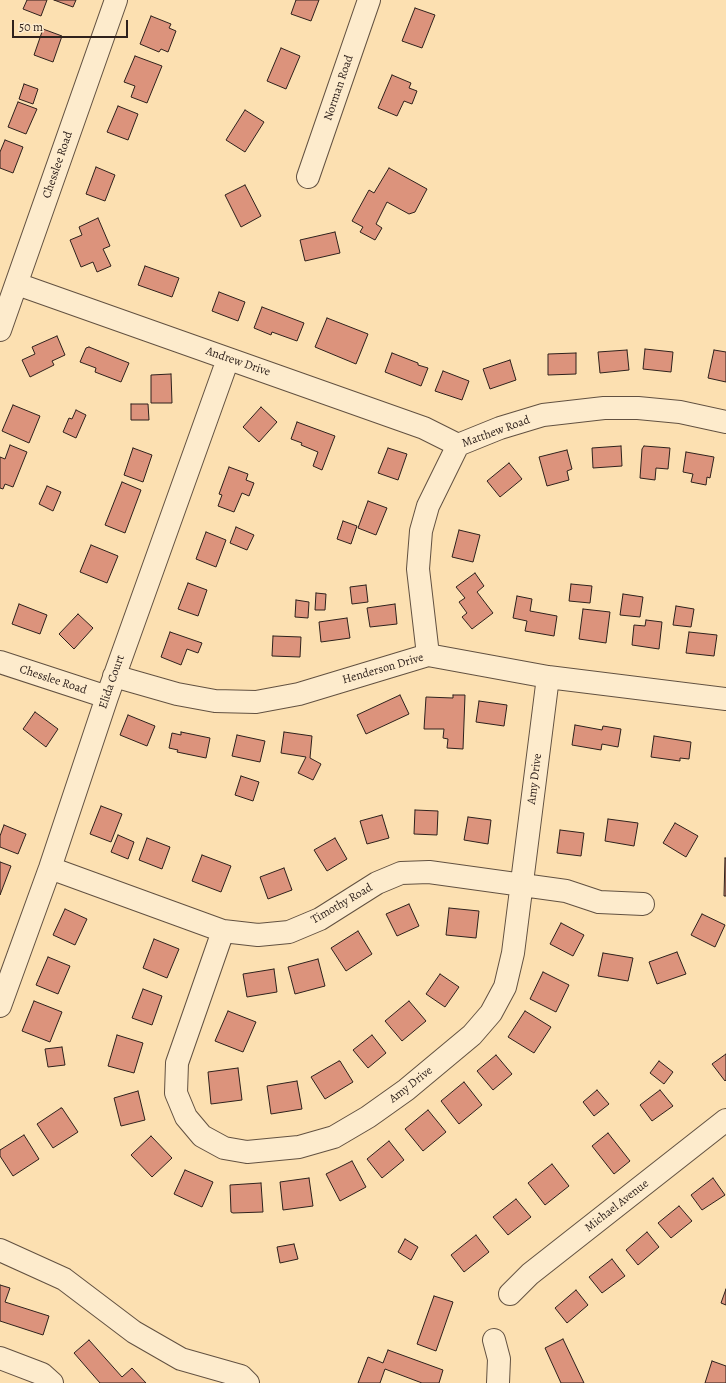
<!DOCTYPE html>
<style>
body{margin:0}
#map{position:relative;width:726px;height:1383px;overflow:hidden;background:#fce0b1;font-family:Alegreya,serif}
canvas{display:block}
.scale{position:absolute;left:12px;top:20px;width:116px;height:18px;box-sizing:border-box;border:2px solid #2e211c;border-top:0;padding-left:5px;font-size:12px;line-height:14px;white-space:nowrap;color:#2e211c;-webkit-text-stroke:3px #fdebcc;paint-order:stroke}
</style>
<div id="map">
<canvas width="726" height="1383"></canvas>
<div class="scale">50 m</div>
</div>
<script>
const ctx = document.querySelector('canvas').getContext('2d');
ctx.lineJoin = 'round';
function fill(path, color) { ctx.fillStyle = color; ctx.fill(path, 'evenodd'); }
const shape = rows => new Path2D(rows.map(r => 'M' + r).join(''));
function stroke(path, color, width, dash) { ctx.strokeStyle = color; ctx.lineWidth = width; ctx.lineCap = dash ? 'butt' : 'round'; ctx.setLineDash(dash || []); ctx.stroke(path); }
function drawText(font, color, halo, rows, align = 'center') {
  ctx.font = font + ' Alegreya,serif'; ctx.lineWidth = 3.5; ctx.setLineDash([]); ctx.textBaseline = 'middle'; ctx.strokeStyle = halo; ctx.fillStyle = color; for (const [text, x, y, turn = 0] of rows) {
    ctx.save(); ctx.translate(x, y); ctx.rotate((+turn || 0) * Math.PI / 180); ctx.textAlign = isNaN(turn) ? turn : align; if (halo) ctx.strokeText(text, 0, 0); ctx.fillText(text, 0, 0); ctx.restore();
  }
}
const building = shape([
 [27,0,47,0,41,16,23,9,27,0],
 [54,0,76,0,73,7,54,0],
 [296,0,319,0,311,21,291,14,296,0],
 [415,8,435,15,422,48,402,41,415,8],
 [151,16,171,24,169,28,176,31,168,52,161,49,159,52,140,44,151,16],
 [43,29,62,36,53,62,34,55,43,29],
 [281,48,300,56,286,89,267,81,281,48],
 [135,56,162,66,147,103,131,97,135,86,124,82,135,56],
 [392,75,411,83,409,88,417,91,412,104,404,101,397,116,378,108,392,75],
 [24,84,38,89,33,104,19,99,24,84],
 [18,102,37,109,26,134,8,127,18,102],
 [118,106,138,114,128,140,107,132,118,106],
 [245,110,264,122,245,152,226,140,245,110],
 [5,140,23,147,13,173,0,168,0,152,5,140],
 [96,167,115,175,105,201,86,194,96,167],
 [389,168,427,189,415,212,409,214,387,202,376,224,382,228,375,240,360,232,363,227,352,221,369,190,374,193,389,168],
 [245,185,261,216,241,227,225,195,245,185],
 [98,218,110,246,103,249,111,266,97,272,93,262,81,267,70,240,82,235,79,227,98,218],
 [335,232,340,253,305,261,300,240,335,232],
 [145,266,179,278,172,297,138,285,145,266],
 [219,292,245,302,238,321,212,311,219,292],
 [262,307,304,323,297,341,272,332,271,335,254,328,262,307],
 [327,318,368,334,356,364,315,347,327,318],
 [57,336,65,355,52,361,54,365,30,377,22,360,35,354,32,347,57,336],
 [89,347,129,363,121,382,95,372,96,368,80,362,86,348,89,347],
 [645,349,673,352,671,372,643,369,645,349],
 [627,350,629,370,600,373,598,352,627,350],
 [714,350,726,352,726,382,708,378,714,350],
 [392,353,418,363,418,365,428,368,421,386,385,372,392,353],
 [576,353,576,374,548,375,548,354,576,353],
 [510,360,516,380,490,389,483,369,510,360],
 [443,371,469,381,462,400,435,391,443,371],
 [171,374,172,403,151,403,151,375,171,374],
 [131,404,148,404,149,420,131,420,131,404],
 [13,405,40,416,29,443,2,431,13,405],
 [261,407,277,422,259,442,243,427,261,407],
 [76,410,86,415,76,438,63,432,69,418,72,419,76,410],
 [297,422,335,436,322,470,313,466,318,452,301,445,302,443,291,439,297,422],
 [10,445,27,452,13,487,5,484,3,489,0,488,0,457,5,459,10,445],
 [621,446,622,466,593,468,592,448,621,446],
 [644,446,670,448,668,469,656,468,655,480,640,478,642,449,644,446],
 [133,448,152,455,143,482,124,475,133,448],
 [388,448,407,454,398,480,378,473,388,448],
 [567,450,572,469,567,471,569,480,547,486,539,457,567,450],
 [686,452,714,457,710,478,707,477,706,485,691,482,693,474,683,472,686,452],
 [509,463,522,479,500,497,487,481,509,463],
 [229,467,248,474,246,480,254,483,249,496,242,493,234,512,218,506,222,495,219,494,229,467],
 [122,482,141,490,125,533,105,525,122,482],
 [47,486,61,492,53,511,39,504,47,486],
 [368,501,387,508,376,535,358,528,368,501],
 [343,521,357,526,351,544,337,539,343,521],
 [236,527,254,535,247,550,230,543,236,527],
 [459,530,480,535,473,562,452,557,459,530],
 [206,532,226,540,216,567,196,559,206,532],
 [91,545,118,556,107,583,80,572,91,545],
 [475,573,484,586,477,592,493,613,472,629,462,617,467,613,459,602,465,598,456,587,475,573],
 [188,583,207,590,198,616,178,609,188,583],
 [571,584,592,586,590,603,569,601,571,584],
 [366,585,368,602,352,604,350,587,366,585],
 [316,593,326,594,325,610,315,610,316,593],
 [623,594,643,597,640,617,620,615,623,594],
 [517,596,532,599,530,611,557,616,554,636,525,631,527,621,513,618,517,596],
 [296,600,309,602,308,618,295,617,296,600],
 [19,604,47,615,40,634,12,624,19,604],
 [395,604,397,624,370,627,367,608,395,604],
 [676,606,694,609,691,627,673,625,676,606],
 [583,609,610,612,606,643,579,639,583,609],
 [78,614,93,628,74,649,59,634,78,614],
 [347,618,350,638,321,642,319,622,347,618],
 [646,620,662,622,659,649,632,645,634,625,645,626,646,620],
 [170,632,202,643,198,653,187,649,181,665,161,657,170,632],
 [689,632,717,635,714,656,686,653,689,632],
 [273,636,301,637,300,657,272,656,273,636],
 [400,695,409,714,366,734,357,715,400,695],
 [453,695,465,695,463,749,447,748,448,739,443,738,444,729,424,729,426,697,453,698,453,695],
 [479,701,507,705,504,726,476,722,479,701],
 [35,712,58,729,46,747,23,729,35,712],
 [128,715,155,726,147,746,120,735,128,715],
 [575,725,602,730,603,726,621,729,618,747,602,744,601,750,572,745,575,725],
 [181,732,210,738,206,758,177,752,178,750,169,748,172,733,181,735,181,732],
 [284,732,312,736,310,758,321,764,313,780,298,773,306,757,281,753,284,732],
 [237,735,265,741,260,762,232,756,237,735],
 [654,736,691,742,689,759,680,758,680,761,651,757,654,736],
 [241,776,259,782,253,801,235,795,241,776],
 [101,806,122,814,111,842,90,834,101,806],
 [415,810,438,811,437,835,414,834,415,810],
 [382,815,389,838,367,844,360,821,382,815],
 [468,817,491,820,488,844,464,840,468,817],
 [608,819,638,823,634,846,605,841,608,819],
 [675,823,698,836,686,857,663,843,675,823],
 [4,825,26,834,18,854,0,847,0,836,4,825],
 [560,830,584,833,581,856,557,853,560,830],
 [118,835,134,842,128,859,111,852,118,835],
 [147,838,170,847,162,869,139,860,147,838],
 [335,838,347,859,327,871,314,850,335,838],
 [202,855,231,866,221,892,192,881,202,855],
 [725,858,726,858,726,896,724,896,725,858],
 [0,862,11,866,0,895,0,862],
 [284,868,292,890,268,899,260,877,284,868],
 [409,904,419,926,397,936,386,914,409,904],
 [449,908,479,911,476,938,446,935,449,908],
 [65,909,87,919,75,945,53,935,65,909],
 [702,914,725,925,715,947,691,935,702,914],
 [561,923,584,935,573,956,550,944,561,923],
 [358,931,372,954,346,971,331,948,358,931],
 [154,939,179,949,167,978,143,968,154,939],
 [677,952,686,974,657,984,649,962,677,952],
 [603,953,633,958,628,981,598,976,603,953],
 [48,957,70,966,58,994,36,985,48,957],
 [318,959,325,986,295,994,288,967,318,959],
 [274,969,277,992,247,997,243,974,274,969],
 [543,972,569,985,556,1012,530,999,543,972],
 [440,974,459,987,445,1007,426,994,440,974],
 [143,989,162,996,152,1025,132,1018,143,989],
 [34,1001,62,1012,50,1042,22,1031,34,1001],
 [409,1001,426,1021,402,1041,385,1021,409,1001],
 [228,1011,256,1022,243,1052,215,1041,228,1011],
 [525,1011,551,1027,534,1053,508,1037,525,1011],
 [117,1035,143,1043,134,1073,108,1066,117,1035],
 [372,1035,386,1053,368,1068,353,1050,372,1035],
 [62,1047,65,1065,48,1067,45,1049,62,1047],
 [726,1054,726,1080,725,1081,712,1064,726,1054],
 [496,1055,512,1074,493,1090,477,1071,496,1055],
 [339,1061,340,1061,353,1082,325,1099,311,1077,339,1061],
 [659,1061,673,1072,664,1084,650,1073,659,1061],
 [238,1068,242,1100,211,1104,208,1072,238,1068],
 [297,1081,302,1109,271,1114,267,1086,297,1081],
 [464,1082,482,1105,459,1124,441,1101,464,1082],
 [597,1090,609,1104,594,1116,583,1102,597,1090],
 [660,1090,673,1106,652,1121,640,1105,660,1090],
 [138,1091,145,1120,121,1126,114,1098,138,1091],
 [61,1108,62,1108,78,1132,53,1148,37,1124,61,1108],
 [428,1110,446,1132,423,1151,405,1129,428,1110],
 [608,1133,630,1161,614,1174,592,1146,608,1133],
 [24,1135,39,1159,13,1176,0,1156,0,1150,24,1135],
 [151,1136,172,1158,152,1177,131,1155,151,1136],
 [389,1141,404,1160,382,1178,367,1159,389,1141],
 [352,1161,366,1187,340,1201,326,1174,352,1161],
 [552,1164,569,1186,545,1205,528,1183,552,1164],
 [185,1170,213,1182,202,1207,174,1194,185,1170],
 [309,1178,313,1206,283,1210,280,1182,309,1178],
 [713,1178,725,1195,702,1210,691,1195,713,1178],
 [261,1183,263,1212,233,1213,231,1212,230,1185,261,1183],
 [516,1199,531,1217,508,1235,493,1217,516,1199],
 [679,1206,692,1221,671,1238,658,1223,679,1206],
 [647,1232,659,1247,638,1265,626,1250,647,1232],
 [476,1235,489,1252,464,1272,451,1255,476,1235],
 [405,1239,418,1247,411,1260,398,1252,405,1239],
 [294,1244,298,1259,280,1263,277,1247,294,1244],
 [612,1259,625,1276,602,1293,589,1277,612,1259],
 [0,1285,10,1288,5,1302,49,1316,43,1335,0,1321,0,1285],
 [726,1289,726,1305,721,1303,726,1289],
 [576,1290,588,1305,567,1323,555,1308,576,1290],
 [434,1296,453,1302,436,1351,417,1344,434,1296],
 [563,1339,584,1383,561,1383,545,1348,563,1339],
 [89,1340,122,1377,132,1368,146,1383,100,1383,74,1353,89,1340],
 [388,1350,443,1370,439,1383,422,1383,385,1369,380,1383,358,1383,368,1357,383,1363,388,1350],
 [712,1361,726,1366,726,1383,705,1383,712,1361]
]);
fill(building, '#dc937c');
stroke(building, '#2e211c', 1);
const minor = shape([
 [308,177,369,0],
 [17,284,424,428,458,445],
 [0,330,116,0],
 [428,655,418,569,421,531,428,506,458,445,500,428,543,415,604,408,638,408,680,412,726,422],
 [0,662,107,697],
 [114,676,177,694,215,701,256,702,299,694,428,655,548,677,726,699],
 [50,868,223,931,258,935,289,932,320,919,377,883,401,873,429,872,566,891,599,902,643,904],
 [223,931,177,1063,176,1093,186,1117,202,1136,224,1148,247,1152,299,1147,334,1137,368,1117,406,1090,472,1035,491,1013,505,987,513,953,548,677],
 [0,1006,50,868,107,697,228,359],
 [0,1250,64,1279,134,1332,181,1359,241,1376,248,1383],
 [510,1294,530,1274,726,1120],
 [494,1340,499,1359,498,1383],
 [0,1358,42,1374,52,1383]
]);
stroke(minor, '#625141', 24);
stroke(minor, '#fdebcc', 22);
drawText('12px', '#2e211c', '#fdebcc', [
 ["Norman Road",339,88,-71],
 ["Chesslee Road",58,165,-71],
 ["Andrew Drive",238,362,19],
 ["Matthew Road",496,432,-20],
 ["Henderson Drive",383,669,-16],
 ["Chesslee Road",53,680,18],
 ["Elida Court",112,682,-71],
 ["Amy Drive",535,779,-83],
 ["Timothy Road",342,904,-30],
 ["Amy Drive",411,1085,-38],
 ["Michael Avenue",617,1206,-38]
]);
</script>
